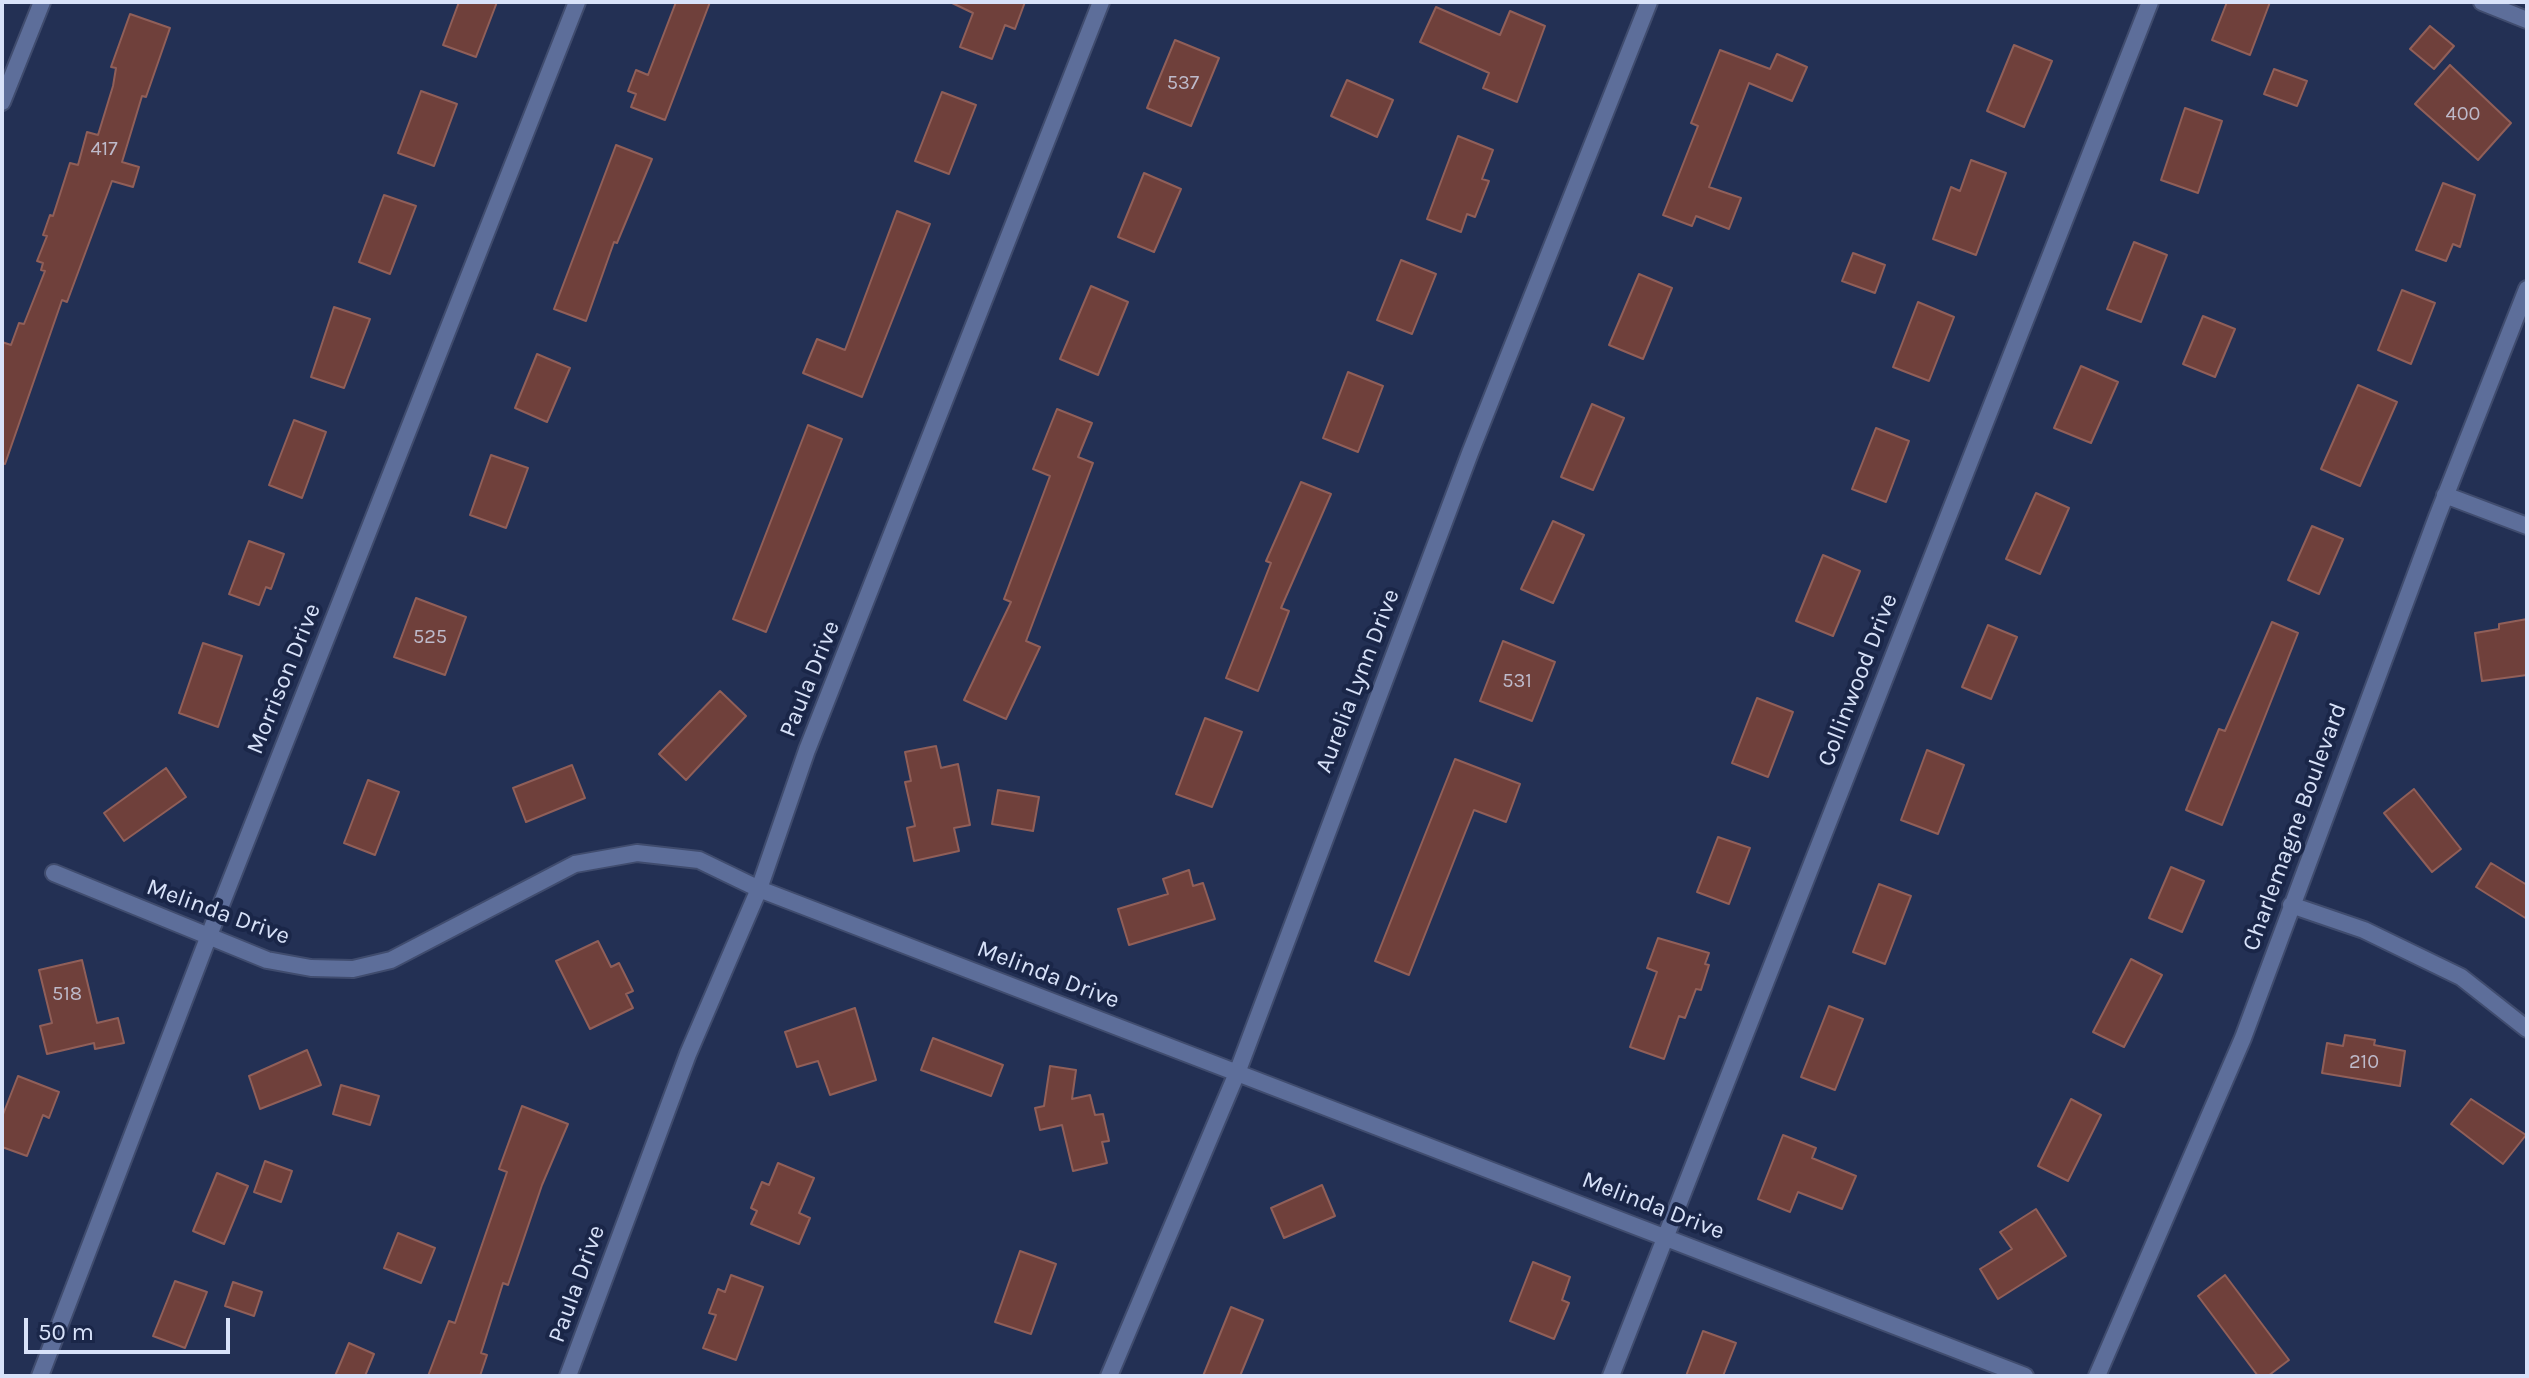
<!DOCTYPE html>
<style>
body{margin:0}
#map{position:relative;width:2529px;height:1378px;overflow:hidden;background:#233054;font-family:Karla,sans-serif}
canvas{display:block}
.frame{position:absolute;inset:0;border:4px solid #d8e2f9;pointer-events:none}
.scale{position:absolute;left:24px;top:1318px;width:206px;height:36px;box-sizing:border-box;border:4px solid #d8e2f9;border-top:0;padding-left:10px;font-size:24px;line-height:28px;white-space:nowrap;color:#d8e2f9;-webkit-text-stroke:6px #1a2648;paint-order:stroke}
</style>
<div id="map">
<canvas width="2529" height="1378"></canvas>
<div class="frame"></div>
<div class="scale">50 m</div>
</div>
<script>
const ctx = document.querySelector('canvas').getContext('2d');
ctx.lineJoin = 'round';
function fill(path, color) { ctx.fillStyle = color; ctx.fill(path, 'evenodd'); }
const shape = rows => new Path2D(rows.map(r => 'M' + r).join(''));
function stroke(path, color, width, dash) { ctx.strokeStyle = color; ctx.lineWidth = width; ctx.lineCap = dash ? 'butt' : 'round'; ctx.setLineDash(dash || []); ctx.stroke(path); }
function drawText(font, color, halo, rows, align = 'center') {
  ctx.font = font + ' Karla,sans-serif'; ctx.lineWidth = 8; ctx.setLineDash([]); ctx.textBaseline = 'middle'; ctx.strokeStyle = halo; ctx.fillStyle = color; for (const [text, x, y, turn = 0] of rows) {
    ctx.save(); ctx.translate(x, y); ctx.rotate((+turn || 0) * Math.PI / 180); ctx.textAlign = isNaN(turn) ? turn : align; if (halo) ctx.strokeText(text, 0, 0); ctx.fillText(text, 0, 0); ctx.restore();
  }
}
const building = shape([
 [459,2,497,2,476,57,443,45,459,2],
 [676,2,710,2,665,120,631,107,636,94,628,91,636,70,648,75,676,2],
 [950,2,1025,2,1015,29,1005,25,992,59,960,47,973,13,950,2],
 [2227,2,2270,2,2250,55,2212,40,2227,2],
 [1436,7,1500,35,1510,11,1545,26,1517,102,1483,88,1489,73,1420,42,1436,7],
 [130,14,170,28,146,97,142,96,122,162,139,167,133,187,112,181,67,302,62,300,5,464,2,463,2,342,11,345,19,323,24,324,45,271,41,270,43,263,37,261,47,236,43,235,50,215,53,216,70,163,78,165,87,132,98,135,113,86,116,68,111,67,130,14],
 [2430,26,2454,46,2434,69,2410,49,2430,26],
 [1175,40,1219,58,1191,126,1147,108,1175,40],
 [2014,45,2052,61,2024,127,1987,111,2014,45],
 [1720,50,1770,69,1777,54,1807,67,1792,101,1749,83,1709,187,1741,198,1729,229,1696,216,1692,226,1663,215,1698,126,1691,123,1720,50],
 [2450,65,2511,123,2478,160,2415,104,2450,65],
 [2274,69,2307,81,2297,106,2264,94,2274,69],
 [1347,80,1393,100,1377,137,1331,116,1347,80],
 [421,91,457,104,434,166,398,153,421,91],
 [942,92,976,105,949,174,915,161,942,92],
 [2185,108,2222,121,2198,193,2161,180,2185,108],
 [1458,136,1493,150,1482,179,1489,181,1475,217,1467,214,1461,232,1427,219,1458,136],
 [616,145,652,159,617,243,614,242,586,321,554,309,616,145],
 [1971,160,2006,173,1976,255,1933,239,1951,187,1960,191,1971,160],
 [1144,173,1181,189,1154,252,1118,237,1144,173],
 [2443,183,2475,195,2460,247,2453,244,2446,261,2416,250,2443,183],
 [384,195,416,206,390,274,359,262,384,195],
 [897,211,930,224,862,397,803,373,817,339,845,350,897,211],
 [2134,242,2167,255,2141,322,2107,309,2134,242],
 [1853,253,1885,265,1875,293,1842,281,1853,253],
 [1401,260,1436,274,1412,334,1377,320,1401,260],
 [1639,274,1672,288,1643,359,1609,345,1639,274],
 [1091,286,1128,302,1098,375,1060,359,1091,286],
 [2402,290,2435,303,2411,364,2378,350,2402,290],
 [1918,302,1954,317,1929,381,1893,367,1918,302],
 [334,307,370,319,344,388,311,377,334,307],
 [2203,316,2235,329,2215,377,2183,364,2203,316],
 [537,354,570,368,547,422,515,408,537,354],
 [2081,366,2118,382,2091,443,2054,428,2081,366],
 [1348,372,1383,386,1358,452,1323,438,1348,372],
 [2358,385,2397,402,2360,486,2321,469,2358,385],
 [1592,404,1624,418,1593,490,1561,477,1592,404],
 [1057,409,1092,423,1078,457,1093,463,1026,641,1040,647,1006,719,964,700,1011,602,1004,599,1050,476,1033,469,1057,409],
 [294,420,326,432,302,498,269,485,294,420],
 [808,425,842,439,766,632,733,619,808,425],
 [1876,428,1909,441,1886,502,1852,489,1876,428],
 [491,455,528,468,506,528,470,515,491,455],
 [1301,482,1331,494,1281,608,1289,611,1258,691,1226,678,1271,563,1266,561,1301,482],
 [2036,493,2069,508,2040,574,2006,559,2036,493],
 [1553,521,1584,535,1553,603,1521,589,1553,521],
 [2312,526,2343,539,2319,594,2288,580,2312,526],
 [249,541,284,554,271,589,266,587,259,605,229,594,249,541],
 [1823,555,1860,571,1833,636,1796,621,1823,555],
 [416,598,466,617,445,675,394,657,416,598],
 [2527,619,2527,675,2482,681,2475,633,2499,629,2499,624,2527,619],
 [2272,622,2298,633,2222,825,2186,810,2219,729,2225,731,2272,622],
 [1988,625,2017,637,1991,699,1962,687,1988,625],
 [1503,641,1555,662,1532,721,1480,701,1503,641],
 [203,643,242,656,218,727,179,713,203,643],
 [720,691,746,716,686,780,659,754,720,691],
 [1757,698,1793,712,1768,777,1732,763,1757,698],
 [1205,718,1242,732,1212,807,1176,794,1205,718],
 [936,746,941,768,958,764,970,825,954,828,959,851,914,861,907,828,915,826,905,782,911,781,905,752,936,746],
 [1927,750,1964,765,1938,834,1901,820,1927,750],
 [1455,759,1520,784,1506,822,1474,810,1409,975,1375,961,1455,759],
 [572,765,585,798,526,822,513,788,572,765],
 [166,768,186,797,124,841,104,813,166,768],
 [368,780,399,792,375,855,344,843,368,780],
 [2414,789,2461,849,2432,872,2384,813,2414,789],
 [998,790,1039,797,1033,831,992,824,998,790],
 [1718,837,1750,848,1729,904,1697,892,1718,837],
 [2491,863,2527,885,2527,919,2476,887,2491,863],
 [2171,867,2204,881,2182,932,2149,918,2171,867],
 [1189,870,1193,886,1203,883,1215,919,1129,945,1118,909,1168,894,1163,879,1189,870],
 [1879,884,1911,896,1885,964,1853,952,1879,884],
 [1658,938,1709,953,1705,964,1709,965,1701,990,1696,989,1685,1018,1679,1016,1664,1059,1630,1047,1657,972,1647,968,1658,938],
 [598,941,611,967,619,963,633,991,626,994,633,1008,590,1029,556,961,598,941],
 [2131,959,2162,975,2124,1047,2093,1032,2131,959],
 [82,960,97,1023,118,1018,124,1043,95,1049,94,1043,47,1054,40,1026,52,1023,39,970,82,960],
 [1829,1006,1863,1019,1835,1090,1801,1077,1829,1006],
 [855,1008,876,1080,830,1095,818,1061,797,1067,785,1032,855,1008],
 [2345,1035,2375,1040,2374,1045,2405,1051,2400,1086,2322,1073,2327,1043,2343,1046,2345,1035],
 [933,1038,1003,1065,991,1096,921,1070,933,1038],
 [307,1050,321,1085,260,1109,249,1076,307,1050],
 [1050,1066,1076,1070,1072,1099,1090,1095,1095,1115,1103,1114,1109,1141,1102,1142,1107,1163,1073,1171,1062,1125,1040,1130,1035,1108,1044,1106,1050,1066],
 [18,1076,59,1092,49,1118,43,1115,27,1156,2,1147,2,1117,18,1076],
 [341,1085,379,1096,370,1125,333,1114,341,1085],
 [2071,1099,2101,1115,2068,1181,2038,1166,2071,1099],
 [2471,1099,2526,1135,2503,1164,2451,1124,2471,1099],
 [522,1106,568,1124,542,1185,508,1285,503,1283,481,1353,487,1355,480,1376,428,1376,449,1321,455,1323,507,1172,499,1169,522,1106],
 [1783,1135,1816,1148,1812,1158,1856,1176,1842,1209,1798,1192,1790,1212,1758,1199,1783,1135],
 [265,1161,292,1171,281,1202,254,1192,265,1161],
 [778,1163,814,1178,799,1213,810,1218,799,1244,751,1224,757,1211,751,1208,762,1182,769,1185,778,1163],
 [217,1173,248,1186,224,1244,193,1231,217,1173],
 [1322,1185,1335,1216,1284,1238,1271,1208,1322,1185],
 [2036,1209,2066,1256,1998,1299,1980,1269,2012,1249,2000,1232,2036,1209],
 [398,1233,435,1248,421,1283,384,1268,398,1233],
 [1020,1251,1056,1264,1031,1334,995,1322,1020,1251],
 [1533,1262,1570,1277,1562,1300,1569,1303,1554,1339,1510,1321,1533,1262],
 [731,1275,763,1287,736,1360,703,1348,716,1315,709,1313,718,1289,725,1292,731,1275],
 [2225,1275,2289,1360,2268,1376,2258,1376,2198,1296,2225,1275],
 [175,1281,207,1292,185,1348,153,1336,175,1281],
 [233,1282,262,1292,254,1316,225,1306,233,1282],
 [1231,1307,1263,1320,1240,1376,1203,1376,1231,1307],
 [1703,1331,1736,1343,1723,1376,1686,1376,1703,1331],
 [349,1343,374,1354,365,1376,335,1376,349,1343]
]);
fill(building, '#6f403b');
stroke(building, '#905f59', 2);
const minor = shape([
 [2482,2,2527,20],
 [2,102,42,2],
 [2445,495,2527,526],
 [54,873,267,960,311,968,353,969,391,960,575,864,637,853,699,860,759,889,2025,1376],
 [2291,905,2364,930,2461,977,2527,1029],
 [40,1376,208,938,577,2],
 [568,1376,688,1054,759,889,807,750,1101,2],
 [1109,1376,1237,1073,1470,453,1649,2],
 [1611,1376,2150,2],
 [2097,1376,2243,1038,2437,517,2527,289]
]);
stroke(minor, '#404c6e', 20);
stroke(minor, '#5d6e9a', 16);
drawText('20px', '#bebaca', null, [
 ["537",1183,83],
 ["400",2463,114],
 ["417",104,149],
 ["525",430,637],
 ["531",1517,681],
 ["518",67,994],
 ["210",2364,1062]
]);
drawText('24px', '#d8e2f9', '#1a2648', [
 ["Morrison Drive",284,679,-68],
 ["Paula Drive",810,679,-68],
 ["Collinwood Drive",1858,680,-69],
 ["Aurelia Lynn Drive",1358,681,-69],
 ["Charlemagne Boulevard",2295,827,-70],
 ["Melinda Drive",218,912,20],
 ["Melinda Drive",1048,975,21],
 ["Melinda Drive",1653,1206,21],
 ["Paula Drive",577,1284,-70]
]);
</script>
